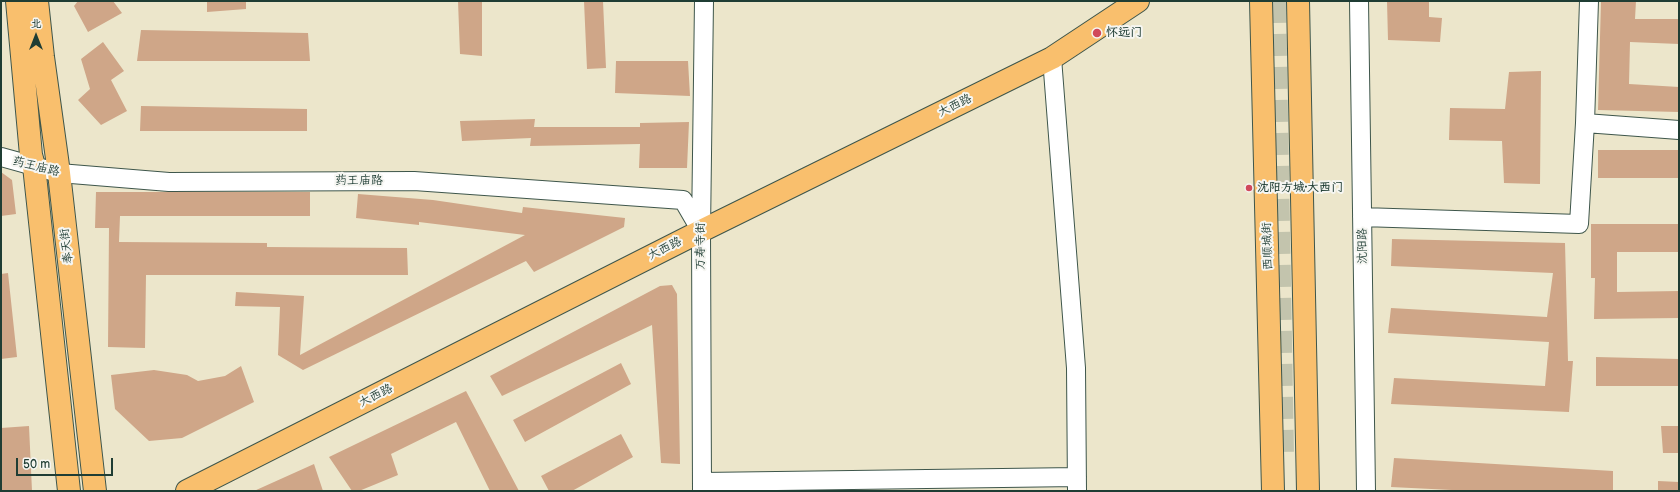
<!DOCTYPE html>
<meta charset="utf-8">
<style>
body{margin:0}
#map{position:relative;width:1680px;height:492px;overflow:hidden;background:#ece6cb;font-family:"Balsamiq Sans","LXGW WenKai TC",sans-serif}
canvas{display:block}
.frame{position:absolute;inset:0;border:2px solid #1f3d34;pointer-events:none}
.north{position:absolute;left:16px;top:16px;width:40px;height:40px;-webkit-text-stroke:3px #f6f6f2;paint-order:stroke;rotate:0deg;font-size:11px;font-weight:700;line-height:16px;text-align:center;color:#1f3d34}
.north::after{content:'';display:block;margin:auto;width:14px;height:18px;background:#1f3d34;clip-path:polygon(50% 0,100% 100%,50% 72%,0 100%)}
.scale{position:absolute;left:16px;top:458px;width:97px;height:18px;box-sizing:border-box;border:2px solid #1f3d34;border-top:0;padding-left:5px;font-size:12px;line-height:14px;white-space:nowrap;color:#1f3d34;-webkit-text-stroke:3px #f6f6f2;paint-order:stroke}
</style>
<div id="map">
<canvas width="1680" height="492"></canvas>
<div class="frame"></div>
<div class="north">北</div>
<div class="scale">50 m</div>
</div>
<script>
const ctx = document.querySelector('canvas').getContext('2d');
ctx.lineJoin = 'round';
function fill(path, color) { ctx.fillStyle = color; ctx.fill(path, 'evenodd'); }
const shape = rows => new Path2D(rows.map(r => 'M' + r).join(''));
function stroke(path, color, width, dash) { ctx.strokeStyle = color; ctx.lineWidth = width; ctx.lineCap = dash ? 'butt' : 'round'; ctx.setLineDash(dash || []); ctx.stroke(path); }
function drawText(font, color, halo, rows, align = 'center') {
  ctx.font = font + ' "Balsamiq Sans","LXGW WenKai TC",sans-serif'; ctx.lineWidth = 4; ctx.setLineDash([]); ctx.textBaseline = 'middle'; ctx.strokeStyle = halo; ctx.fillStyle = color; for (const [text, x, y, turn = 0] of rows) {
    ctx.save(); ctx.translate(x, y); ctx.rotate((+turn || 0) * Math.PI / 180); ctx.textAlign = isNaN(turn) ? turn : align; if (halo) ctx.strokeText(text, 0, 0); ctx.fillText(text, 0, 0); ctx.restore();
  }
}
fill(shape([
 [78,1,113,1,122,13,88,32,74,6],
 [207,1,246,1,246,9,207,12],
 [458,1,482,1,482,56,460,54],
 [584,1,603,1,606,68,587,69],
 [1387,1,1429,1,1429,17,1442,18,1440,42,1388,40],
 [1601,1,1636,1,1635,19,1679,19,1679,44,1630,42,1629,84,1679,87,1679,112,1598,110],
 [141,30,308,33,310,61,137,61],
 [103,42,124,71,111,80,127,111,101,125,78,100,90,89,81,59],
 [616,61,688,61,690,96,615,93],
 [1541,71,1540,184,1504,183,1502,141,1449,140,1450,108,1505,109,1509,72],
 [141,106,307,109,307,131,140,131],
 [535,119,534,127,640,127,640,123,689,122,687,168,639,168,640,144,530,146,531,138,462,141,460,121],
 [1598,150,1679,150,1679,178,1598,178],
 [1,172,12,180,16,214,1,216],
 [96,192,310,192,310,216,120,216,119,242,267,243,267,247,407,248,408,275,146,275,145,348,108,347,109,228,95,228],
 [358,194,433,200,522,213,523,207,625,218,624,227,534,272,526,261,303,370,278,355,280,307,235,306,236,292,304,296,300,355,525,235,419,222,419,225,356,218],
 [1591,224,1679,224,1679,252,1617,252,1617,292,1679,291,1679,318,1594,319,1595,278,1591,278],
 [1392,239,1565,243,1568,361,1573,361,1569,412,1391,404,1394,378,1545,386,1549,342,1388,333,1391,308,1547,317,1553,273,1391,266],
 [8,273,17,357,1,359,1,274],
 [672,285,677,294,680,464,661,463,652,325,502,396,490,376,660,286],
 [1596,357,1679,359,1679,386,1596,386],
 [621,363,631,384,525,442,513,420],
 [241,366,254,402,182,438,149,441,115,409,111,375,154,370,187,375,198,381,225,376],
 [466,391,519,491,490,491,456,422,391,454,398,475,359,491,352,491,329,457],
 [29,426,32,491,1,491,1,428],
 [1661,426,1679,426,1679,453,1663,453],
 [621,434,633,457,572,491,549,491,541,476],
 [1394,458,1613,471,1613,491,1472,491,1391,487],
 [314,464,323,491,254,491],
 [1658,481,1679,482,1679,491,1658,491]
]), '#cfa688');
stroke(shape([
 [1275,1,1283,454]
]), '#c3c4ad', 22, [22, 11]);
const minor = shape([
 [1359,1,1366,491],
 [1052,58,1076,368,1077,491],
 [1585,123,1679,130],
 [1,157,59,173,169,182,414,181,683,200,701,231],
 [1362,217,1579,224,1585,123,1589,1],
 [702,482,1077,477],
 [702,491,701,231,704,1]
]);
const major = shape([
 [17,1,31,155,34,166,69,491],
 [37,1,43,57,59,173,95,491],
 [1261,1,1273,491],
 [1298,1,1308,491],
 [187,491,701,231,1052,58,1138,1]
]);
stroke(minor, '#3e564b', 20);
stroke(major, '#3e564b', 24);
stroke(minor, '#fff', 18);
stroke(major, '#f9bf6d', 22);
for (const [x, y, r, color] of [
 [1097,33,5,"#d1495b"],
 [1249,188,4,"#d1495b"]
]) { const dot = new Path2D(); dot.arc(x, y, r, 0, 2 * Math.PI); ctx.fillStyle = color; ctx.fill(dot); stroke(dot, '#f6f6f2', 1.5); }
drawText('bold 12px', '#1f3d34', '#f6f6f2', [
 ["怀远门",1106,33],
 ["沈阳方城·大西门",1257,188]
], 'left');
drawText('12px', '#1f3d34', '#f6f6f2', [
 ["大西路",955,106,-26],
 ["药王庙路",36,167,14],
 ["药王庙路",359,181],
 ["奉天街",67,246,-97],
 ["万寿寺街",701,246,-90],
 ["西顺城街",1268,246,-92],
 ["沈阳路",1363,246,-91],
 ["大西路",665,249,-27],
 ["大西路",376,396,-27]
]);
</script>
